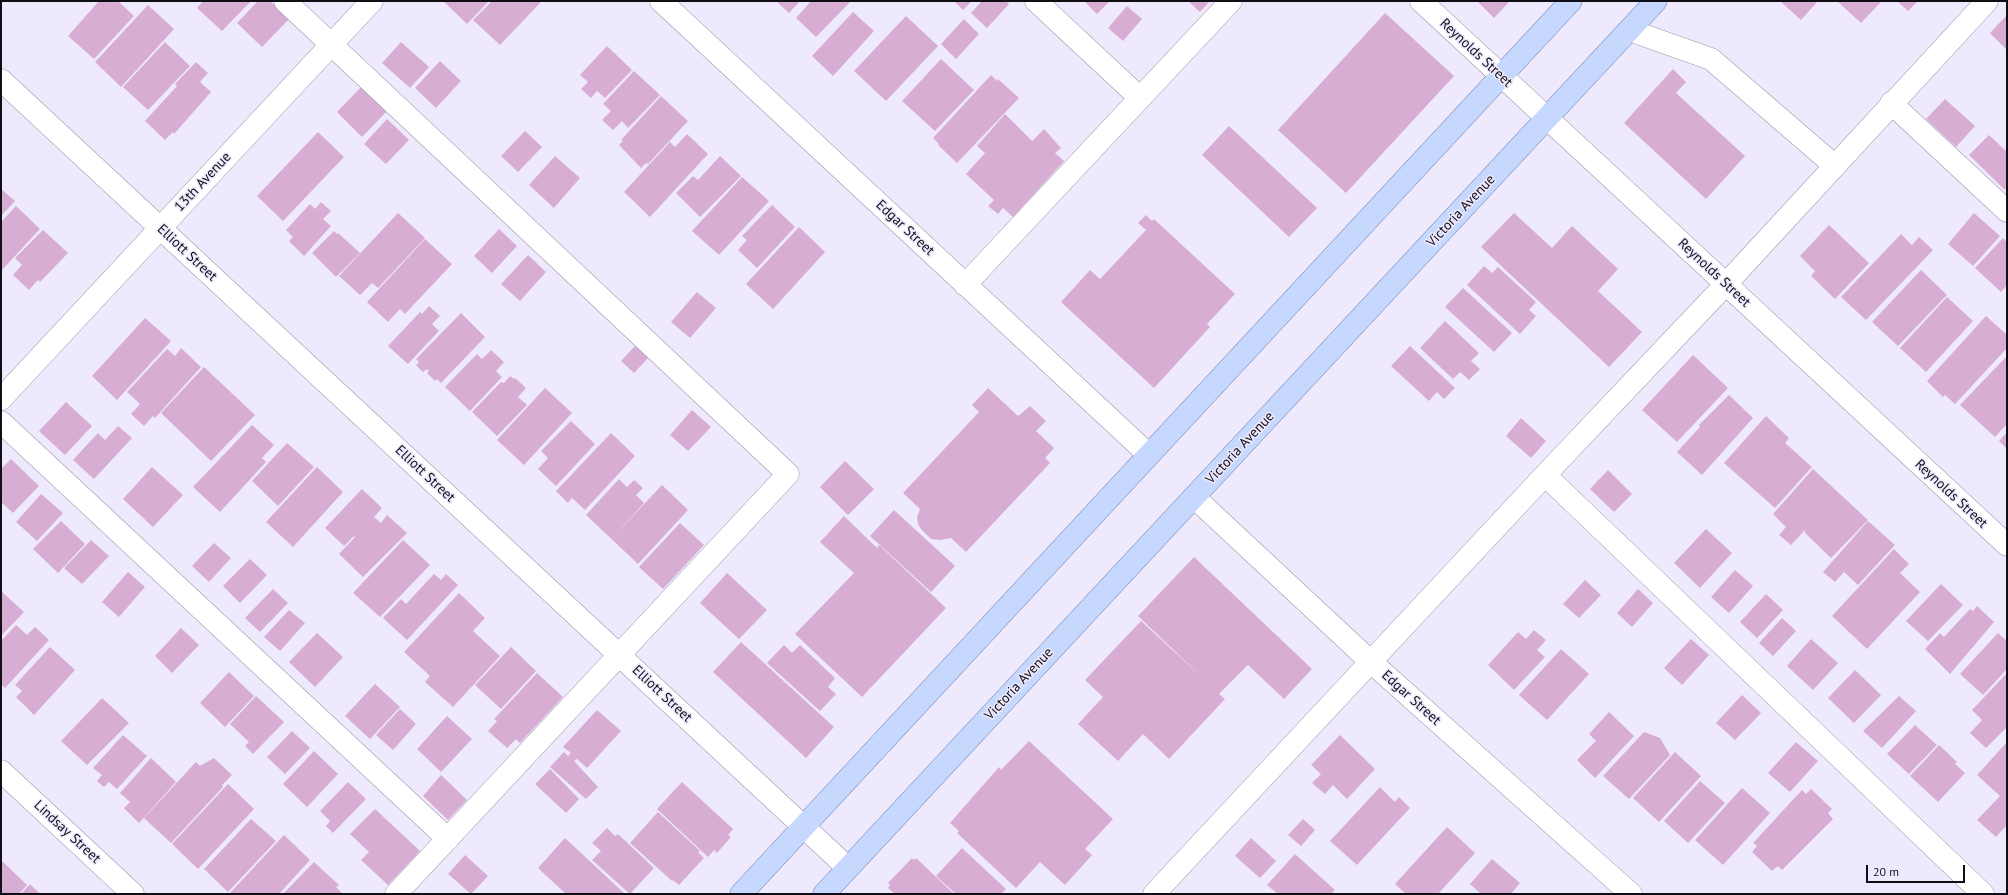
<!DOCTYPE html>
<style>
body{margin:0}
#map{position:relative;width:2008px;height:895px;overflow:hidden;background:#eee9fd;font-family:"PT Sans",sans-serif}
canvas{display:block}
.frame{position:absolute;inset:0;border:2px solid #100e15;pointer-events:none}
.scale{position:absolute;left:1866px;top:865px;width:99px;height:18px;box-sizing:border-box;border:2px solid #100e15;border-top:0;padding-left:5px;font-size:12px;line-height:14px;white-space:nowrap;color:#100e15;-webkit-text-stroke:3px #eee9fd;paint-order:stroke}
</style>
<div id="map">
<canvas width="2008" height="895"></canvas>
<div class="frame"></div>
<div class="scale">20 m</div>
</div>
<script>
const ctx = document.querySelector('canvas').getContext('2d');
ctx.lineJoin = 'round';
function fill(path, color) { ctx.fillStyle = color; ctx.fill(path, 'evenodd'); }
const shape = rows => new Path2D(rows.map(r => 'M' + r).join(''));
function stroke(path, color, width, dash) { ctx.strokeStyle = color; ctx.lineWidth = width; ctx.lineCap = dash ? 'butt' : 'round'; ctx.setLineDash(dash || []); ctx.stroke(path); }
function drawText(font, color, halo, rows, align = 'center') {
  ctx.font = font + ' "PT Sans",sans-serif'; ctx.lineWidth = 3; ctx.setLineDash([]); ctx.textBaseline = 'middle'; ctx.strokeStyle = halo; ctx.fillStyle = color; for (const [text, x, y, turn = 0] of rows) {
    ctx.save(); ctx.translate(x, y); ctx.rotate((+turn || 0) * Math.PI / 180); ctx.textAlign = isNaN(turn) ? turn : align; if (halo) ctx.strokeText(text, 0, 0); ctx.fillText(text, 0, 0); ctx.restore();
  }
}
fill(shape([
 [99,1,118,1,134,16,94,59,68,36],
 [203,1,251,1,222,31,197,8],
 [258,1,270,1,289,19,262,47,237,23],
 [443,1,489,1,467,24],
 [492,1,542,1,500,45,473,20],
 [776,1,800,1,789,13],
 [811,1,851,1,816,37,796,18],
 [954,1,972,1,963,10],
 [982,1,1006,1,1009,4,987,28,971,13],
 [1084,1,1110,1,1097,14],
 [1188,1,1210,1,1200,12],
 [1477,1,1510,1,1494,18],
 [1780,1,1818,1,1801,20],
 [1837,1,1882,1,1861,23],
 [1897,1,1918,1,1908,11],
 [148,5,174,29,121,87,95,62],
 [1127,6,1142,19,1123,41,1108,28],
 [853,12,874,31,833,76,812,56],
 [1385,13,1454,76,1346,193,1278,130],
 [2007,15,2007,50,1990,33],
 [906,16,938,46,886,101,854,71],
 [964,19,979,34,956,59,941,44],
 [165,42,190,66,148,110,123,87],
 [401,42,429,67,410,88,382,63],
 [607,46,632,70,605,98,597,91,591,98,581,89,588,82,580,75],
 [941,59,974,90,935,131,902,101],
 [440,61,461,81,436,108,415,88],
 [196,62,208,73,200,82,211,92,174,134,173,132,165,140,145,121,177,86,175,84],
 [1673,69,1686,82,1676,93,1745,156,1706,199,1624,123],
 [634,71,660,95,628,128,622,121,613,130,602,120,611,111,603,104],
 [991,75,997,81,998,79,1019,98,957,163,938,145,939,144,933,138],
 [362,86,388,110,362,137,337,112],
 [661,96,688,121,648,164,646,163,641,168,619,145,623,141,621,140],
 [1945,99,1975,126,1956,147,1926,119],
 [1005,114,1032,141,1044,129,1061,148,1055,153,1064,161,1013,217,1003,208,998,214,988,206,994,200,966,174,985,153,977,146],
 [387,119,409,140,386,164,364,144],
 [1229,126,1317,208,1289,237,1202,155],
 [525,131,542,147,518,172,501,156],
 [318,132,344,157,283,221,257,196],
 [687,134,708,154,650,217,624,192,670,142,675,147],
 [1989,135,2007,152,2007,188,2005,190,1969,155],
 [555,156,580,178,554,208,529,185],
 [720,156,741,176,700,217,676,193,693,176,698,180],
 [742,177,769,201,719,255,692,231],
 [1,189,15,201,1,216],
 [321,202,331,211,323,219,331,226,304,256,289,241,293,237,286,230,310,204,315,209],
 [772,205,795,227,757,268,738,250,747,240,742,236],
 [16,206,40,229,1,271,1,222],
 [398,213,425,238,378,288,372,283,360,295,339,276],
 [1514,213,1552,248,1572,226,1618,269,1598,291,1642,332,1609,367,1481,247],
 [1974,213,2000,236,1973,266,1948,244],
 [1146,215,1152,221,1154,219,1235,294,1207,324,1210,327,1154,388,1061,302,1090,270,1100,279,1146,230,1138,223],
 [1829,225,1869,263,1835,299,1811,276,1815,271,1800,256],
 [799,227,825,252,773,309,746,284],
 [499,229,517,246,492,273,474,256],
 [43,230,68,253,40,282,38,280,29,290,13,275,22,265,15,258],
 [334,231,337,234,338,233,360,253,336,277,312,253],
 [1901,234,1912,245,1919,237,1933,250,1866,320,1841,297],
 [2003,238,2007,242,2007,285,2001,292,1975,268],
 [425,239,452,264,405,314,400,309,388,322,367,302],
 [528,255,546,272,520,301,501,284],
 [1484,266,1492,273,1498,267,1536,302,1529,310,1536,316,1520,334,1467,285],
 [1921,270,1947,295,1898,346,1872,322],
 [1463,288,1512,333,1494,352,1445,307],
 [697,292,716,308,690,338,671,322],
 [1947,297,1973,321,1926,372,1900,348],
 [429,306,440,316,432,324,439,331,408,364,388,346,420,312,422,314],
 [461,313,485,337,441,383,437,379,435,381,427,373,429,371,427,369,423,372,416,365,419,362,416,359],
 [1986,316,2007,335,2007,348,1955,404,1945,395,1943,397,1927,381],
 [145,318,171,341,117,400,92,376],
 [1445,321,1479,353,1471,361,1480,369,1469,380,1460,372,1453,379,1420,348],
 [635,346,648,358,634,373,621,361],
 [1410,346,1455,388,1444,399,1437,392,1429,401,1391,366],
 [181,348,201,367,155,418,153,416,144,426,131,414,140,404,127,392,167,349,175,356],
 [491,350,504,362,496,371,502,377,470,411,445,387,477,354,482,359],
 [1693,355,1728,388,1677,442,1642,410],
 [2007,356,2007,424,1995,437,1960,405],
 [204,367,255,415,211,461,161,413],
 [510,376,514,379,515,378,526,388,518,397,527,405,497,436,472,412,501,382,504,383],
 [545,388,572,413,524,465,497,440],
 [988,388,1018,416,1030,406,1046,421,1036,431,1054,448,1045,458,1050,463,966,552,951,538,940,540,931,539,921,529,918,524,917,517,920,509,903,493,979,412,972,405],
 [1729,395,1753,418,1702,475,1677,452,1700,427,1699,425],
 [66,402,92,426,65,455,39,431],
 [692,410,711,427,688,451,670,435],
 [1766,416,1789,438,1785,443,1812,467,1775,508,1724,463],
 [1521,418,1546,441,1531,458,1506,436],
 [571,421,595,444,556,486,538,469,548,458,541,451],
 [252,425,274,445,262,458,266,462,220,512,193,487],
 [118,426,132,438,94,479,73,460,98,433,105,440],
 [2007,432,2007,449,1999,441],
 [611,433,635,456,585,510,572,498,568,503,556,491],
 [287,443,314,467,278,506,252,481],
 [11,459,39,486,13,513,1,502,1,469],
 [845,461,874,489,848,515,820,487],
 [152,467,183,495,153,527,123,499],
 [317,467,343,492,293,547,266,522],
 [1813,469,1868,520,1831,558,1805,533,1805,530,1791,545,1779,535,1786,527,1773,514],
 [1608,470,1632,494,1614,512,1590,489],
 [619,479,627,487,634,480,643,488,636,495,644,503,613,537,662,485,688,510,638,564,586,515],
 [362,489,382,508,374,517,381,523,387,515,407,533,363,577,339,554,355,537,354,536,344,546,325,528],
 [41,494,63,513,37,541,16,522],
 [894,510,955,566,931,592,870,536],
 [844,516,877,548,879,545,946,608,862,697,795,634,854,573,820,542],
 [61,521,85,544,58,573,33,549],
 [1868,521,1895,545,1858,585,1844,572,1835,582,1823,572],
 [680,523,704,545,663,589,639,567],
 [1706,529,1732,553,1700,588,1674,563],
 [91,540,109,556,82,584,64,568],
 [403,540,430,565,380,617,353,593],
 [214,543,231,558,209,582,192,566],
 [1894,549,1909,564,1900,573,1920,592,1867,649,1832,616],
 [1194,557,1312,669,1284,699,1248,665,1219,694,1225,699,1169,759,1143,734,1118,761,1078,724,1103,697,1085,680,1141,621,1204,679,1138,616],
 [250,559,267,575,240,603,223,586],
 [1735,570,1753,586,1729,613,1711,597],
 [128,572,145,587,119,617,102,602],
 [727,573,767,610,739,639,700,603],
 [434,574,441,580,446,574,458,585,407,640,383,618,401,599,406,604],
 [1585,580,1601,595,1579,618,1563,604],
 [1941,584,1963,605,1928,641,1906,621],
 [273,589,288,603,260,632,245,618],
 [1638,589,1653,603,1632,627,1617,613],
 [1,591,24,612,1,636],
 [459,593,485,618,473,631,500,656,453,707,425,682,430,676,404,652],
 [1766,594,1783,610,1757,638,1740,622],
 [1977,606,1994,622,1950,674,1925,649,1940,633,1944,637,1970,609,1973,611],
 [289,610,305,623,280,651,264,637],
 [1782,618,1796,631,1773,656,1759,643],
 [16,625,27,635,35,627,49,640,5,688,1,684,1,641],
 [181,628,199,645,172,673,155,656],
 [1534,630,1546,640,1537,650,1545,657,1514,690,1488,665,1518,632,1526,639],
 [317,633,343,657,315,687,289,662],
 [1998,633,2007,641,2007,669,1983,695,1960,674],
 [1691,639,1709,655,1682,685,1664,668],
 [1811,639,1838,663,1813,690,1787,666],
 [741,642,834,727,806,758,713,672],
 [784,645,792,653,800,645,835,678,828,687,836,694,820,711,767,663],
 [50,647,75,670,34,715,16,697,22,691,15,685],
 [511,647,536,671,501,709,475,685],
 [1561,649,1589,674,1547,720,1519,695],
 [1855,670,1881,695,1854,723,1828,698],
 [229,672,254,696,225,727,200,703],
 [537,673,563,697,520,743,516,739,507,748,488,731,497,721,494,719],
 [2007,673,2007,727,1986,748,1970,733,1982,720,1972,710],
 [375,684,400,707,370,739,345,716],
 [1742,695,1761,713,1735,740,1716,723],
 [256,696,284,722,253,754,245,746,249,742,230,724],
 [1899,696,1916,711,1882,748,1863,731],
 [102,698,129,723,87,765,61,741],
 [400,709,416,724,393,750,376,735],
 [597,710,621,731,587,768,577,759,574,761,598,787,586,799,550,767,564,752,568,756,571,753,563,747],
 [1609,712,1634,736,1595,778,1577,760,1596,741,1589,734],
 [447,716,472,739,441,772,417,749],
 [1915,725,1937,745,1909,774,1887,754],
 [292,731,310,748,285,774,267,757],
 [1644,732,1660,738,1670,755,1629,799,1603,776],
 [123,735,147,756,117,789,109,782,104,787,97,781,102,775,93,768],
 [1340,735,1375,769,1347,799,1333,785,1325,794,1312,783,1321,774,1311,765],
 [1029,741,1113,819,1085,849,1092,855,1065,885,1040,862,1016,888,957,833,959,831,950,823,999,767,1001,770],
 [1796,742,1818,761,1790,792,1768,773],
 [2007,742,2007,825,1996,837,1977,820,2000,796,1977,775],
 [1939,745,1957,762,1955,764,1965,773,1938,802,1910,776],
 [314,751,338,774,307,807,283,784],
 [1675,752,1701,776,1659,822,1633,798],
 [151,758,176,782,139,823,124,808,130,802,120,793],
 [214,758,232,775,222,785,223,787,171,843,144,818,196,762,200,766],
 [550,769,579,799,566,813,535,784],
 [441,775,467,800,448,820,423,796],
 [1700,781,1725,803,1688,843,1664,821],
 [348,782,366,799,333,833,326,826,330,821,320,811],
 [682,782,733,829,728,835,731,837,717,853,714,850,708,857,657,809],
 [228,784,254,809,198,869,172,844],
 [1380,787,1395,802,1399,797,1410,808,1357,865,1330,841],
 [1742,788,1770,813,1723,865,1695,840],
 [1811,789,1832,809,1828,813,1833,819,1782,870,1778,866,1772,871,1752,852,1757,846,1753,843,1802,790,1806,794],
 [375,809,420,851,388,885,361,860,369,852,350,834],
 [658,812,700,851,698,852,704,858,679,885,673,880,672,881,630,843],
 [251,819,276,841,228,892,204,869],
 [1303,819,1315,830,1301,846,1288,835],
 [1447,827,1475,853,1438,894,1406,894,1395,884],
 [607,828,615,836,618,834,654,868,630,894,592,860,601,851,592,843],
 [284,835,310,860,279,894,232,894,230,893],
 [565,838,625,894,566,894,538,868],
 [1251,838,1276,861,1260,878,1235,856],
 [962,848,1006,889,1001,894,956,894,936,876],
 [1295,854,1335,890,1331,894,1278,894,1267,885],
 [465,855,488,876,471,894,448,874],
 [912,858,914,860,916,858,954,894,895,894,888,888,890,885,888,883],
 [1492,859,1520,883,1511,894,1481,894,1470,884],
 [2,861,27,885,19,894,1,894],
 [314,862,339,885,336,887,343,894,283,894],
 [30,884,40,894,21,894]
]), '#d8add4');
const minor = shape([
 [285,1,788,474,396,894],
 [661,1,1149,455],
 [1036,1,1140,98],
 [1421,1,2007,545],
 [1629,30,1711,59,1835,166],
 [1,80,848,868],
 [1891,103,2007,211],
 [965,285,1231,1],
 [1,399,372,1],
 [1,422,448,839],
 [1545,475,1983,894],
 [1194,497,1371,662,1631,894],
 [1,771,133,894],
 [1154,894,1545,475,1726,284,1987,1]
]);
const major = shape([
 [741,894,1571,1],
 [824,894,1656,1]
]);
stroke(minor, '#9c97a9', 23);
stroke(major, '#6f80ac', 23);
stroke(minor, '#fff', 22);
stroke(major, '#c7d8fe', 22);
drawText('14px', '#100e15', '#eee9fd', [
 ["Reynolds Street",1476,53,43],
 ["13th Avenue",203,182,-47],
 ["Victoria Avenue",1461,211,-47],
 ["Edgar Street",905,228,43],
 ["Elliott Street",187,253,43],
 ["Reynolds Street",1714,273,43],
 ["Victoria Avenue",1240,448,-47],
 ["Elliott Street",425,474,43],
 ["Reynolds Street",1951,494,43],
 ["Victoria Avenue",1019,684,-47],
 ["Elliott Street",662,694,43],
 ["Edgar Street",1411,698,42],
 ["Lindsay Street",67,832,43]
]);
</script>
